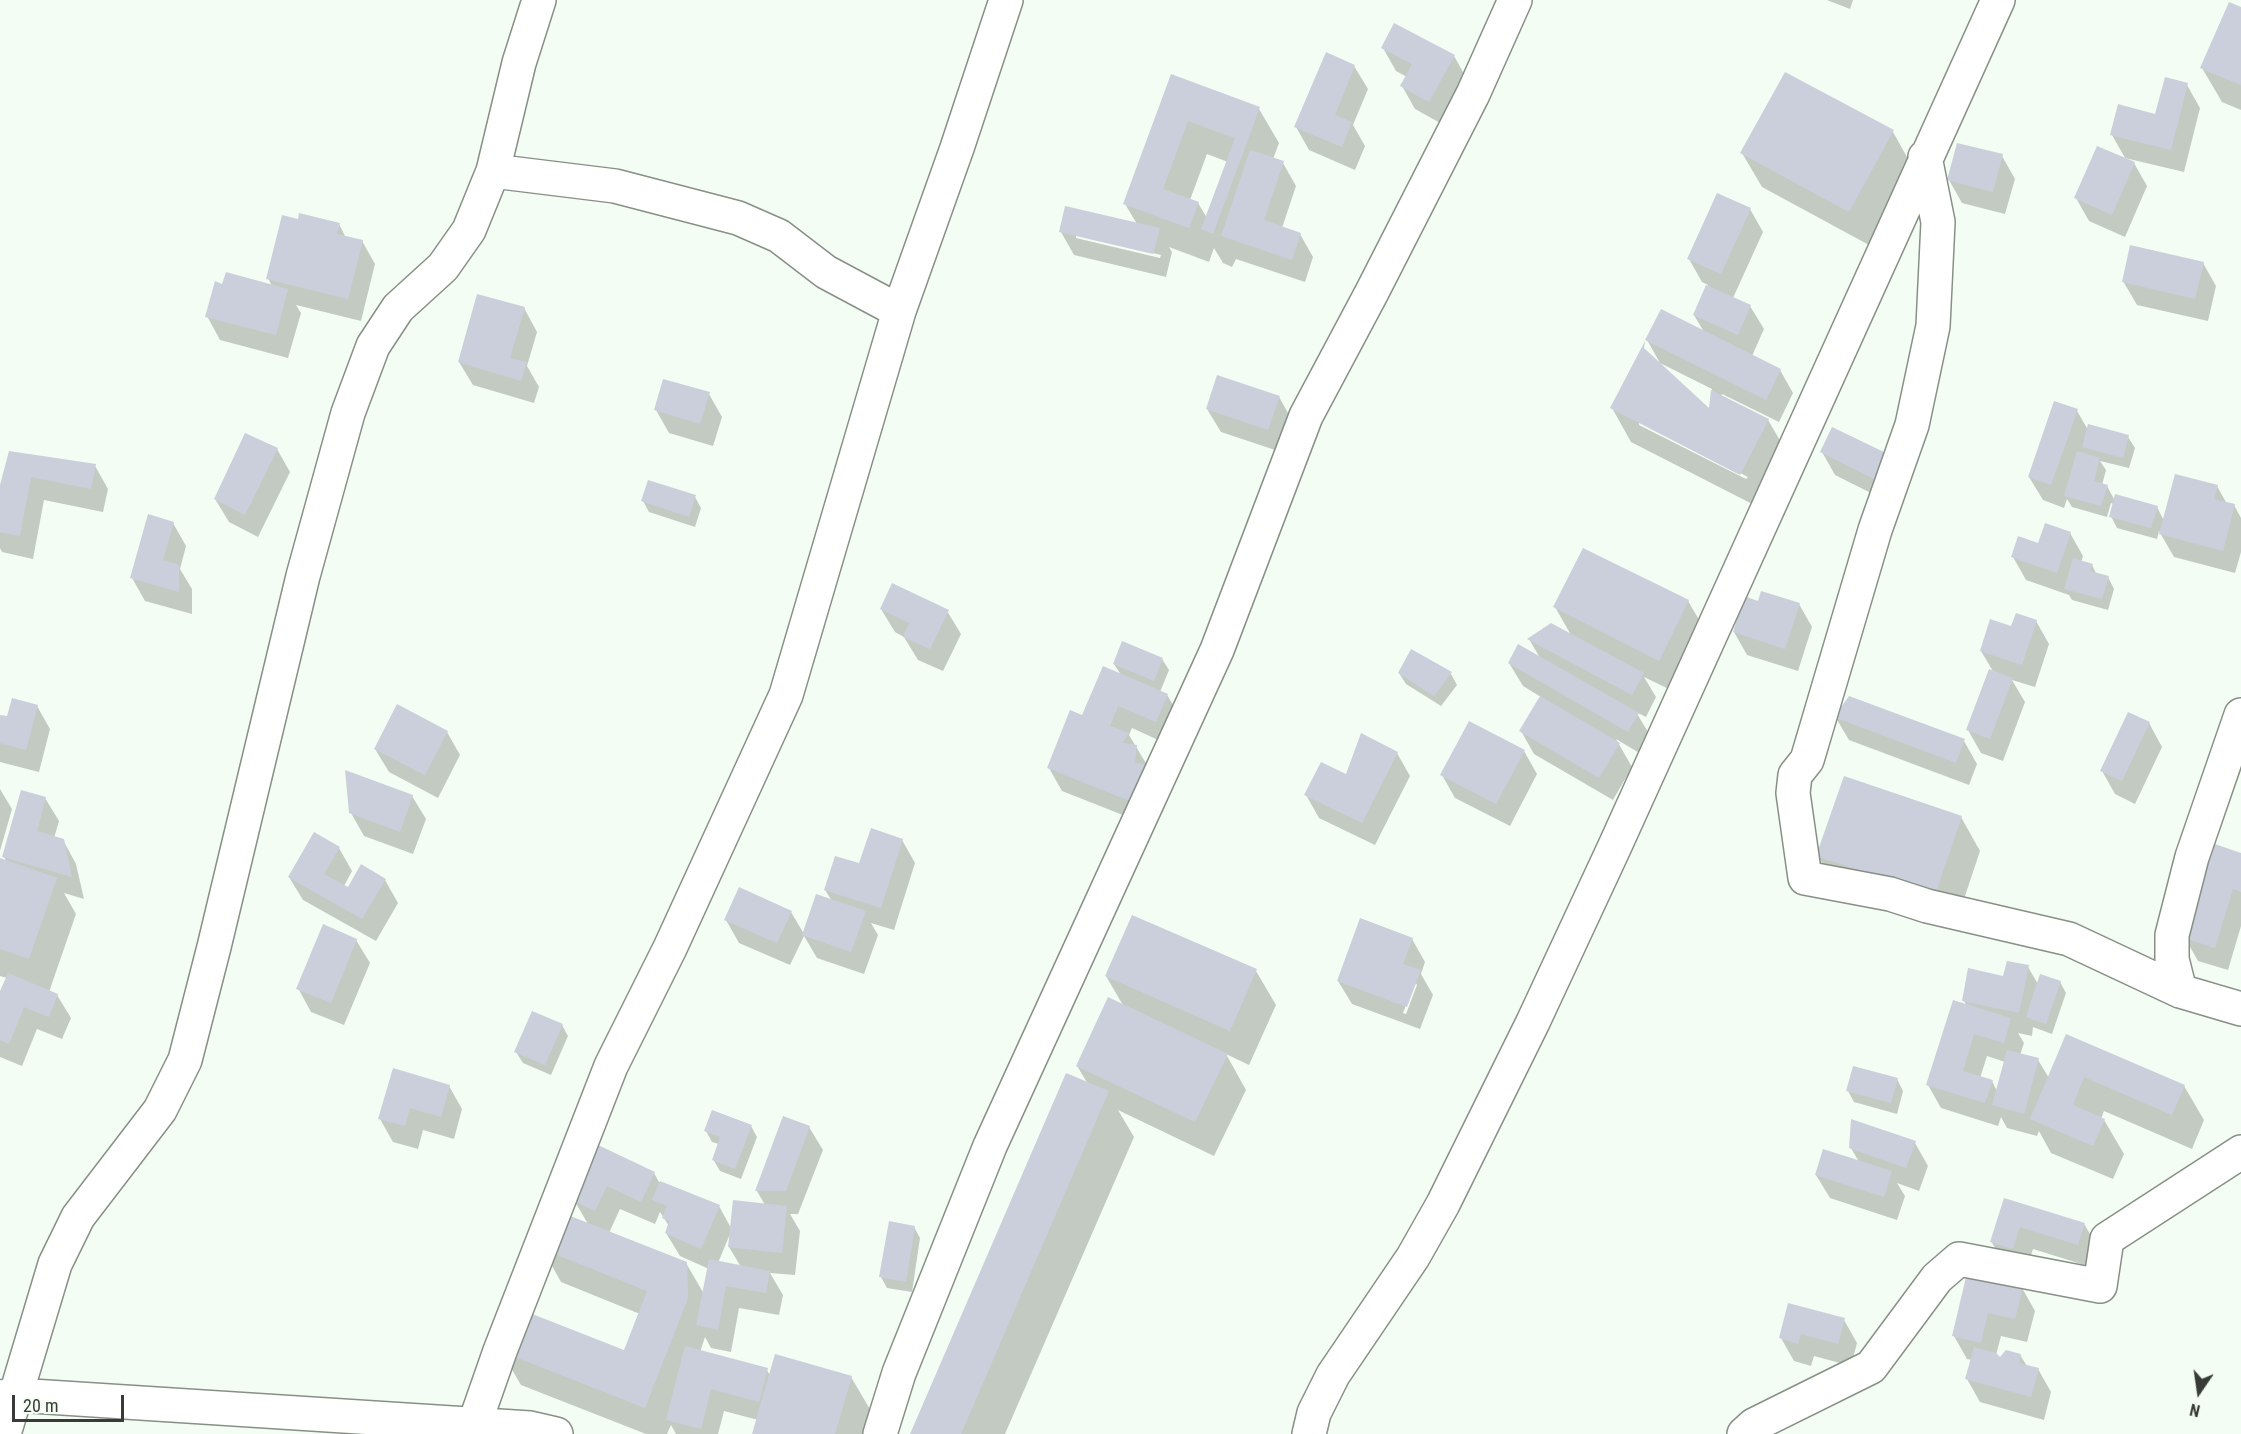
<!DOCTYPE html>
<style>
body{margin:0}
#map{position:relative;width:2241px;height:1434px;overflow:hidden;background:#f3fdf3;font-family:"Roboto Condensed",sans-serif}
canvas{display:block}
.north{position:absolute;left:2169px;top:1362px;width:60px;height:60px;-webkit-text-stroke:4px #f3fdf3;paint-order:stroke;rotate:193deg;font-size:16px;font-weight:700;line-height:24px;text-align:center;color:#383b37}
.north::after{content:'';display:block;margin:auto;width:21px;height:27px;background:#383b37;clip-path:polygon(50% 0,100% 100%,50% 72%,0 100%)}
.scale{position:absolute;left:12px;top:1395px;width:112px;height:27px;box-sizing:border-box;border:3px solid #383b37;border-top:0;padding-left:8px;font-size:18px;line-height:21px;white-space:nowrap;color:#383b37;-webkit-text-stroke:4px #f3fdf3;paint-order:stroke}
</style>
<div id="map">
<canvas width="2241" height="1434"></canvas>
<div class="north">N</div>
<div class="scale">20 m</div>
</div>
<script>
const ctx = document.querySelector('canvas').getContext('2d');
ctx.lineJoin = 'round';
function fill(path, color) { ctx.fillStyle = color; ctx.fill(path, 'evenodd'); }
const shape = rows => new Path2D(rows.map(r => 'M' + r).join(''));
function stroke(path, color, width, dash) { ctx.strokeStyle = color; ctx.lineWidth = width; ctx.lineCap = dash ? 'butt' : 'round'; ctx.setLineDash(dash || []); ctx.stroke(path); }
fill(shape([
 [1827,0,1853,0,1850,9],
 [2241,9,2241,110,2222,102,2202,68],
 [1383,48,1454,56,1467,79,1442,124,1415,109,1402,86,1407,77,1396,71],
 [1354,66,1368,89,1353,125,1365,146,1355,170,1309,150,1296,127],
 [1172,76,1259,109,1279,143,1273,159,1283,163,1296,186,1282,228,1300,234,1313,257,1305,282,1236,259,1232,267,1223,263,1214,248,1209,262,1169,247,1172,252,1166,277,1074,255,1061,232,1137,224,1125,204],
 [1207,154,1228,162,1207,218,1198,203,1190,200],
 [1076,235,1161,255,1160,258,1076,238],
 [2187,85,2200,108,2184,172,2125,158,2112,135,2156,116],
 [1893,132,1912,166,1869,245,1762,187,1742,153],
 [2002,156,2015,179,2005,214,1962,203,1949,180],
 [2134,163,2147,186,2125,237,2089,221,2076,198],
 [1750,209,1763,232,1733,298,1750,306,1764,329,1752,356,1780,370,1793,393,1779,422,1722,394,1721,396,1768,420,1788,454,1760,508,1631,442,1612,408,1710,411,1712,389,1660,363,1647,340,1704,332,1694,315,1708,285,1702,282,1689,259],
 [1639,421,1748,477,1746,479,1639,425],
 [299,221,339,224,346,238,362,241,375,264,361,321,296,305,301,313,288,358,220,340,207,316,223,286,272,286,268,278],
 [2203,263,2216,286,2208,321,2137,305,2123,281],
 [524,308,537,332,527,366,539,387,534,403,473,385,459,362],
 [709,394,722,417,713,446,669,433,656,410],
 [1279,397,1292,420,1281,452,1221,432,1207,409],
 [2077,411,2088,430,2128,437,2135,448,2129,468,2100,461,2106,470,2102,485,2107,486,2115,501,2157,507,2164,521,2217,486,2227,504,2234,505,2241,518,2241,552,2235,573,2174,557,2159,531,2157,539,2117,528,2111,516,2114,504,2111,503,2107,517,2072,507,2067,499,2064,508,2043,500,2029,477],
 [277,449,290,472,258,537,229,522,215,499],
 [11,452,95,466,108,489,103,512,44,500,33,559,2,552,0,548,0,490],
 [1822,452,1885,454,1887,501,1835,475],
 [695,497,701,508,695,527,649,512,643,501],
 [173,523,186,546,180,569,192,589,192,614,145,601,132,578],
 [2070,533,2083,556,2081,562,2092,565,2097,575,2108,577,2114,589,2108,610,2072,600,2069,595,2026,580,2013,557],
 [1688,601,1708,635,1679,694,1644,677,1656,697,1646,717,1636,712,1651,737,1641,754,1616,739,1632,767,1613,800,1534,754,1521,731,1541,697,1523,686,1509,663,1540,658,1529,639,1571,635,1555,607],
 [1799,604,1812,627,1798,671,1747,655,1734,632],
 [881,609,947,611,961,634,943,671,918,660,904,637,895,632],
 [2036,621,2049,644,2035,687,2012,680,2025,702,2003,761,1981,753,1968,730,1994,673,1981,651,2012,628],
 [1162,659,1169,670,1160,692,1167,695,1181,718,1169,745,1132,728,1129,735,1150,770,1143,823,1062,791,1049,768,1083,717,1121,675,1114,664],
 [1399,673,1451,674,1457,685,1441,706,1406,684],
 [37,706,50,729,39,772,0,762,0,716,8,718],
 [1836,718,1964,741,1977,764,1969,785,1849,740],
 [2149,723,2162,747,2135,804,2115,794,2102,771],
 [447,732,460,755,438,798,389,772,375,749],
 [1524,751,1537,774,1510,826,1455,798,1442,775],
 [1397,753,1410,776,1375,845,1319,818,1306,795],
 [0,789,12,809,0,851],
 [412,796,426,819,413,854,364,836,351,813],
 [45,798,59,821,54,838,63,840,76,864,84,899,64,893,76,914,49,992,57,995,71,1018,62,1039,37,1029,22,1066,0,1057,0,995,7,978,0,976,0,860,7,862,4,857],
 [1961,817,1980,851,1954,929,1838,890,1818,856],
 [902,840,915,863,894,930,871,923,878,935,864,974,817,958,804,936,790,965,739,943,726,920,791,912,804,934,832,901,825,890,860,865],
 [339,848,352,871,344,886,349,889,385,880,398,903,376,941,303,900,289,877],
 [2241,854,2241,926,2228,970,2198,961,2185,938],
 [1412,939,1425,962,1421,974,1433,995,1420,1029,1352,1004,1338,981],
 [1415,982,1417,985,1406,1014,1403,1013],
 [356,940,370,963,344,1025,311,1012,298,988],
 [2028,967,2038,984,2060,982,2066,993,2052,1034,2033,1027,2032,1036,2018,1033,2024,1043,2020,1055,2038,1060,2049,1078,2067,1036,2184,1086,2204,1120,2192,1149,2104,1111,2101,1119,2104,1120,2124,1154,2113,1179,2051,1153,2039,1131,2037,1136,2007,1128,2001,1117,1998,1126,1941,1108,1928,1085,1967,1006,1964,1001],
 [1987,1056,2005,1062,1997,1091,1992,1081,1980,1078],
 [1256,971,1276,1005,1249,1065,1226,1054,1246,1090,1214,1156,1118,1110,1134,1137,1005,1434,912,1434,1088,1084,1077,1066,1124,1007,1106,976],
 [562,1025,568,1036,551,1075,523,1063,516,1052],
 [1897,1079,1903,1091,1897,1114,1854,1102,1848,1091],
 [449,1086,462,1109,454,1139,423,1130,418,1149,393,1142,380,1119],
 [784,1118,809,1127,823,1150,798,1214,790,1214,800,1231,795,1275,770,1273,783,1295,779,1315,739,1308,731,1352,711,1348,705,1337,700,1352,767,1370,770,1376,851,1377,871,1411,865,1434,754,1434,758,1420,724,1411,718,1434,676,1434,671,1425,667,1434,646,1434,521,1385,501,1351,624,1352,640,1314,561,1282,542,1248,588,1224,574,1200,599,1147,654,1173,659,1182,719,1206,731,1228,765,1205,757,1191],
 [620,1209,655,1224,660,1212,669,1226,666,1233,680,1256,709,1269,704,1294,686,1263,609,1233],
 [730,1234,729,1247,741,1267,718,1263],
 [751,1126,757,1137,741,1179,720,1171,713,1159,719,1144,712,1142,706,1131],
 [1915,1143,1928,1166,1919,1191,1897,1183,1905,1196,1897,1220,1830,1198,1816,1175,1859,1162,1851,1148],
 [2005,1200,2084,1224,2098,1247,2091,1267,2033,1249,2026,1271,2005,1265,1991,1241],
 [914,1227,920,1238,912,1292,887,1288,881,1277],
 [2022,1288,2035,1311,2027,1342,2001,1336,1996,1355,2000,1359,2020,1355,2027,1366,2038,1369,2051,1392,2044,1420,1980,1402,1967,1379,1972,1360,1967,1359,1954,1336],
 [1844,1320,1857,1343,1851,1366,1814,1356,1811,1366,1794,1361,1781,1338]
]), '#0003');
fill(shape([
 [2229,2,2241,7,2241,85,2200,68],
 [1394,23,1455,55,1429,102,1400,86,1412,64,1381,48],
 [1326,52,1355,65,1335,115,1352,122,1342,147,1294,127],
 [1785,72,1894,130,1849,212,1740,153],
 [1171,74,1260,107,1213,234,1201,229,1235,138,1188,121,1163,189,1199,202,1189,228,1123,204],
 [2165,77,2188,83,2171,150,2110,135,2118,104,2155,114],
 [1957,143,2003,154,1993,192,1947,180],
 [2097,146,2135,162,2112,215,2074,198],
 [1250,150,1284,161,1264,220,1301,233,1292,260,1221,236],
 [1717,193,1751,208,1721,274,1687,259],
 [1065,206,1160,228,1153,254,1059,232],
 [299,213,340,223,337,234,363,240,348,299,266,279,282,215,298,219],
 [2130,245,2204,262,2195,299,2122,282],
 [226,272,288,289,276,335,205,317,215,281,222,284],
 [1706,285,1751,305,1738,335,1693,315],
 [477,294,525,307,510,358,527,362,521,381,458,362],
 [1661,309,1781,369,1766,400,1645,340],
 [1645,341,1644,348,1709,408,1711,390,1769,419,1740,475,1610,408],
 [1217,375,1280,396,1268,430,1206,409],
 [663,379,710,392,700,424,654,410],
 [2054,401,2078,409,2051,485,2028,477],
 [2088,424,2129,435,2123,458,2082,447],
 [1832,427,1886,453,1874,479,1820,452],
 [245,433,278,448,245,515,214,499],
 [9,451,96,464,91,489,31,477,20,536,0,532,0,485],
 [2077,451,2100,458,2094,481,2108,485,2101,506,2064,496],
 [2175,474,2218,485,2214,499,2235,504,2223,551,2159,534],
 [648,480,696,495,689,517,641,501],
 [2115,494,2158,506,2151,528,2109,517],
 [148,514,174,522,163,560,179,565,179,592,130,578],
 [2045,523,2071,532,2057,573,2011,557,2018,536,2038,543],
 [1583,548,1689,600,1659,661,1553,607],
 [2073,558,2093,564,2090,571,2109,576,2102,599,2064,589],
 [892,583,949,610,930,649,903,637,909,623,880,609],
 [1761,591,1800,603,1785,649,1733,632,1744,596,1758,601],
 [2016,613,2037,620,2022,665,1980,651,1990,619,2011,626],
 [1551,623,1644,673,1632,695,1527,639],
 [1122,641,1163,658,1154,681,1113,664],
 [1518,644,1639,713,1628,732,1508,663],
 [1411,649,1452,672,1434,696,1398,673],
 [1103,666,1168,694,1156,722,1118,706,1110,726,1129,733,1122,743,1137,745,1135,763,1145,764,1130,801,1047,768,1070,710,1082,715],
 [1989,669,2013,678,1990,739,1966,730],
 [1540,696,1620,743,1599,778,1519,731],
 [1849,696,1965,739,1956,763,1834,717],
 [12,698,38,705,26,750,0,743,0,715,7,716],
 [397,704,448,731,425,775,374,749],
 [2128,712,2150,722,2122,781,2100,771],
 [1469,721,1525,750,1496,804,1440,775],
 [1361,733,1398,752,1362,823,1304,795,1321,762,1346,774],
 [345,770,413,795,400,832,349,813],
 [1844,776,1962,816,1935,895,1816,856],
 [21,790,46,797,37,831,64,839,72,877,2,857],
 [871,828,903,839,881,908,824,890,835,856,859,863],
 [314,832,340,847,324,874,348,887,361,864,386,879,362,919,288,877],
 [2212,843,2241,853,2241,892,2233,889,2215,948,2183,938],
 [0,858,57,878,29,959,0,949],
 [739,887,792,911,777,943,724,920],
 [816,894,866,911,851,952,802,935],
 [1132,915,1257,969,1230,1031,1105,976],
 [1360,918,1413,938,1403,964,1421,970,1407,1007,1337,981],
 [323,924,357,939,331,1003,296,989],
 [2007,961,2029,965,2019,1013,1962,1001,1968,968,2003,976],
 [8,973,58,994,49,1017,24,1007,9,1044,0,1040,0,991],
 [2040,974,2061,981,2046,1024,2026,1017],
 [1108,997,1228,1054,1195,1122,1076,1066],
 [1953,1000,2011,1018,2004,1043,1974,1034,1963,1071,1993,1080,1985,1103,1926,1085],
 [532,1011,563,1024,545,1065,514,1052],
 [2066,1034,2185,1085,2172,1115,2084,1077,2073,1105,2105,1119,2093,1146,2030,1119],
 [2007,1050,2039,1058,2024,1114,1992,1105],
 [1853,1066,1898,1078,1891,1103,1846,1091],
 [393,1068,450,1085,441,1117,410,1108,405,1126,378,1119],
 [1066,1073,1109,1091,961,1434,910,1434],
 [712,1110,752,1125,735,1169,712,1160,720,1137,704,1131],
 [783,1116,810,1126,786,1191,755,1191],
 [1851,1119,1916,1141,1906,1168,1849,1148],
 [598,1145,655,1172,641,1202,607,1186,595,1211,572,1200],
 [1823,1149,1892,1171,1884,1197,1815,1175],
 [660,1181,720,1205,701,1249,665,1233,669,1221,662,1218,667,1206,652,1200],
 [2004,1198,2085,1223,2078,1245,2020,1227,2013,1249,1990,1242],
 [733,1200,787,1206,782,1253,728,1247],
 [555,1210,687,1262,688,1298,645,1408,500,1351,517,1308,624,1350,647,1291,540,1248],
 [889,1221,915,1226,906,1282,879,1277],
 [709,1259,770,1271,766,1293,726,1286,718,1330,696,1325],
 [1967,1273,2023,1287,2015,1319,1988,1313,1981,1343,1952,1336],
 [1788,1303,1845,1318,1838,1344,1801,1334,1798,1344,1779,1338],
 [685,1346,768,1368,759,1402,711,1389,701,1429,666,1420],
 [1974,1347,1996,1353,2000,1357,2006,1350,2021,1354,2019,1363,2039,1368,2031,1397,1965,1379],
 [775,1354,852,1376,835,1434,752,1434]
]), '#cacfdb');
const minor = shape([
 [1925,157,1938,222,1933,326,1912,425,1875,530,1807,760,1795,775,1793,793,1805,878,1890,894,1927,906,2069,939,2180,991,2241,1009],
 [493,171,615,186,738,218,779,236,826,272,899,311],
 [2180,991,2172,959,2172,935,2192,857,2241,715],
 [0,1397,16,1395,530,1428,556,1434],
 [4,1434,55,1264,78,1217,160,1110,185,1060,214,947,303,576,348,413,373,346,398,308,443,267,469,230,493,171,519,63,539,0],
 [471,1434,500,1351,611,1066,670,948,786,695,899,311,957,148,1006,0],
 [880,1434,899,1373,990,1146,1217,650,1306,416,1372,292,1473,94,1515,0],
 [1309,1434,1314,1413,1333,1375,1413,1257,1443,1204,1533,1022,1614,848,1998,0],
 [1744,1434,1754,1425,1871,1367,1937,1278,1959,1259,2100,1286,2107,1239,2241,1152]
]);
stroke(minor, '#879087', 36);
stroke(minor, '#fff', 33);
</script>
